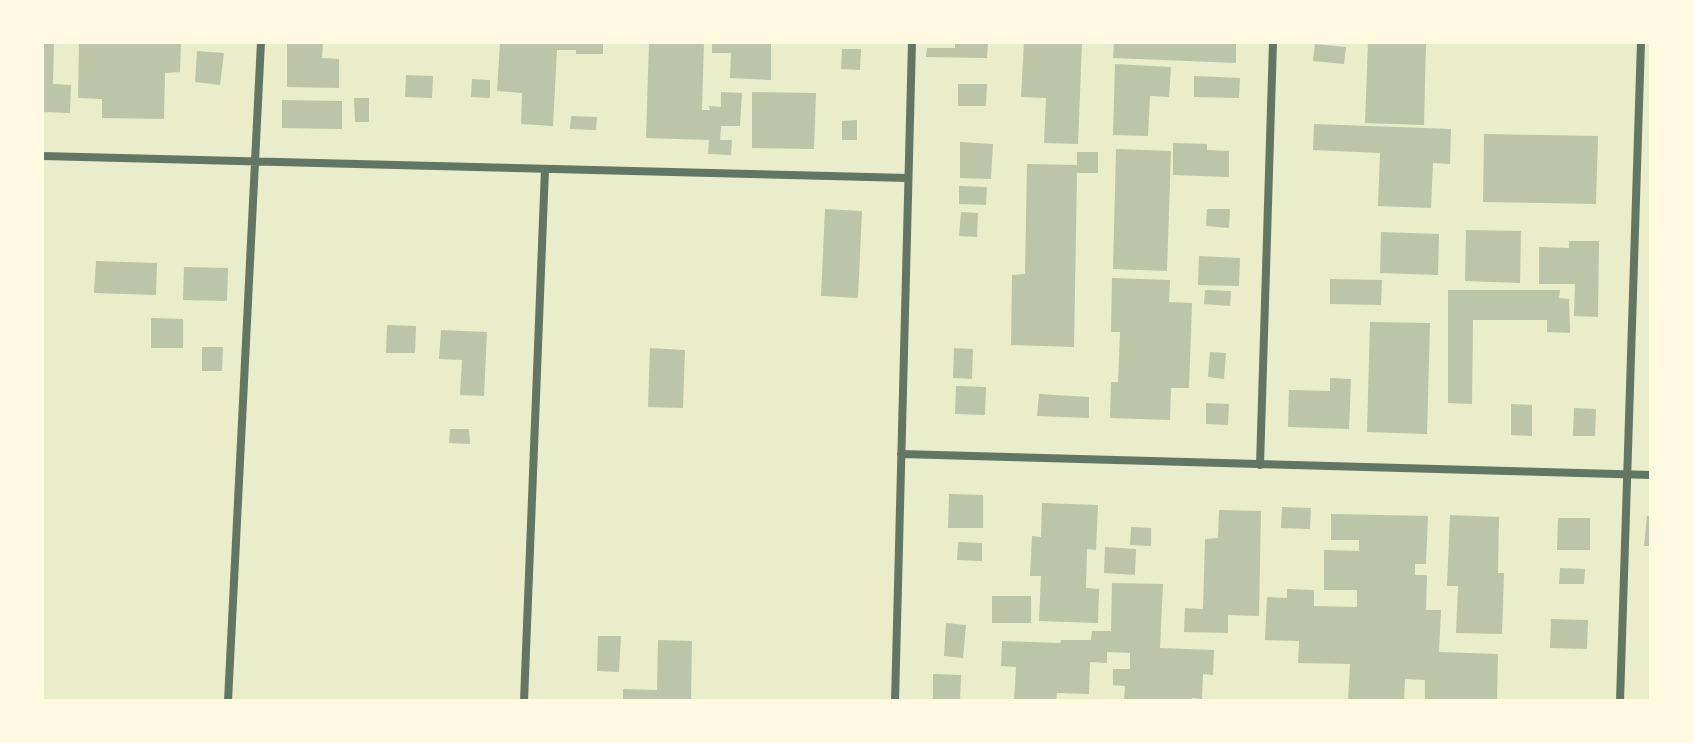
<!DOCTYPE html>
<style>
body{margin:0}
#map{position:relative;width:1693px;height:743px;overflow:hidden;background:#e9edc9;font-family:"Noto Sans",sans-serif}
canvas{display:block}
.frame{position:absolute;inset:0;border:44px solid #fefae0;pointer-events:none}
</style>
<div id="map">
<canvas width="1693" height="743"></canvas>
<div class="frame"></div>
</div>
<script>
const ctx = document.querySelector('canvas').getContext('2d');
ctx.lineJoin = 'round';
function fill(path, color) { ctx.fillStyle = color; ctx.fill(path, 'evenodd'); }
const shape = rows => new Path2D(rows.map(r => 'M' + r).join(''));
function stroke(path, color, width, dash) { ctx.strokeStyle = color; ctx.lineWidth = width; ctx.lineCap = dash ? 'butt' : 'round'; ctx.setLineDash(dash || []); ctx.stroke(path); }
fill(shape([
 [42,42,54,42,53,84,71,85,70,113,42,112],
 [79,42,181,42,180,72,165,73,164,119,102,118,102,99,78,98],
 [287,42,323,42,322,58,339,59,339,88,287,87],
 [500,42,603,42,603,54,576,54,576,50,557,50,553,126,521,124,522,93,497,91],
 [649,42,704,42,702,110,710,110,709,106,721,107,721,92,742,93,740,126,721,126,720,140,732,140,731,155,708,154,709,140,646,138],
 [712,42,771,42,771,80,730,78,731,53,712,53],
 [955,42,988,42,987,58,926,57,927,48,955,48],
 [1024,42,1082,42,1078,144,1044,143,1046,98,1021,97],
 [1114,42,1236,42,1236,63,1113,58],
 [1368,42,1426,42,1424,125,1365,123],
 [1315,44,1346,47,1344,64,1313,61],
 [842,49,861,49,860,70,841,69],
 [197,51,224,53,220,85,195,82],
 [1115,64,1171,67,1169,97,1150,96,1148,136,1113,135],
 [406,75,433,76,432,98,405,97],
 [1194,76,1240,78,1239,98,1194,97],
 [472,79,490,80,490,98,471,97],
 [958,84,987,84,986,106,958,106],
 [752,92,816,93,814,149,752,148],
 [354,98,369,98,369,122,355,122],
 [282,100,342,101,342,129,282,128],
 [571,116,597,117,596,130,570,129],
 [857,120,857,140,842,140,842,121],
 [1314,124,1451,129,1450,164,1433,163,1431,208,1378,206,1380,153,1313,150],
 [1484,134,1598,136,1596,204,1483,202],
 [960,142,993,144,991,179,960,178],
 [1173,143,1207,144,1207,150,1229,151,1229,177,1173,175],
 [1116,149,1171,151,1167,271,1113,269],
 [1077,152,1098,152,1098,173,1077,173,1074,347,1011,345,1012,275,1025,274,1027,164,1077,165],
 [959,186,987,187,986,205,959,204],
 [825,209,862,211,858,298,821,296],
 [1207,209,1230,209,1229,228,1206,226],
 [961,212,978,213,977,237,959,236],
 [1466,230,1521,231,1520,283,1465,281],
 [1381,232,1439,234,1438,275,1380,273],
 [1569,241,1599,241,1598,317,1574,316,1575,284,1539,284,1539,247,1569,248],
 [1199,256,1240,258,1239,286,1198,285],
 [96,261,157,263,156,295,94,293],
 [184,267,228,268,227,301,183,300],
 [1112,278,1170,280,1169,302,1192,303,1189,388,1171,388,1170,420,1110,418,1111,382,1118,382,1120,332,1111,332],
 [1330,279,1382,280,1381,305,1330,304],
 [1205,290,1231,291,1230,306,1204,304],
 [1448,290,1560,290,1559,298,1569,299,1570,333,1547,332,1547,320,1473,320,1472,404,1448,403],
 [151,318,183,319,183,348,151,348],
 [1370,322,1430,323,1427,434,1367,432],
 [387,325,416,326,415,353,386,353],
 [441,330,487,332,484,396,460,395,462,360,439,359],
 [202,347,223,347,222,371,202,371],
 [650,348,685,350,683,408,648,407],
 [954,348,973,349,972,379,953,378],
 [1210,352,1226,353,1224,379,1208,377],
 [1330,378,1351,379,1349,429,1288,427,1289,390,1330,391],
 [956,386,986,387,985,415,955,414],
 [1039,394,1089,397,1089,418,1037,416],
 [1206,403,1229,404,1228,425,1206,424],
 [1511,404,1532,405,1532,436,1511,435],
 [1574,408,1596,409,1595,436,1573,436],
 [450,429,469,429,470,444,449,443],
 [949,494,983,495,983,528,948,528],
 [1042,503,1098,505,1096,550,1087,549,1086,588,1099,589,1098,623,1039,621,1041,576,1030,576,1032,536,1041,537],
 [1282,507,1311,508,1310,529,1281,528],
 [1219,510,1261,511,1259,616,1228,615,1228,633,1184,632,1185,608,1203,609,1205,539,1218,538],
 [1331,514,1428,516,1426,564,1415,564,1415,575,1427,575,1426,610,1441,610,1439,652,1498,654,1497,701,1425,701,1425,680,1405,679,1404,701,1348,701,1350,664,1298,663,1299,641,1265,640,1267,597,1287,598,1287,589,1314,590,1314,606,1357,607,1357,590,1324,590,1324,550,1359,551,1359,540,1331,540],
 [1450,515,1499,517,1498,573,1504,573,1502,634,1456,633,1458,586,1447,586],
 [1647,516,1651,516,1651,546,1644,546],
 [1558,518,1590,518,1590,550,1557,550],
 [1131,527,1151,528,1151,546,1130,545],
 [958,542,982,543,982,561,957,560],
 [1105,547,1136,549,1135,575,1104,573],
 [1560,568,1585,569,1584,584,1559,584],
 [1112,583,1163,584,1160,648,1214,650,1213,675,1203,674,1202,699,1192,698,1192,701,1124,701,1125,686,1113,685,1113,669,1130,669,1130,653,1107,652,1107,663,1090,662,1089,694,1057,693,1056,701,1014,701,1016,667,1001,666,1002,641,1060,643,1061,640,1091,640,1092,631,1111,631],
 [992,596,1031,596,1031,623,992,623],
 [1551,619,1588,620,1587,649,1550,648],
 [946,623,966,625,963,658,944,656],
 [598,636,621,636,619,672,597,671],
 [658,640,692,641,691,701,623,701,623,689,657,690],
 [933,674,961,675,960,701,933,701]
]), '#bcc5a7');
stroke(shape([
 [42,156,908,178],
 [901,454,1651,475],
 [1260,465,1273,42],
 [228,701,261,42],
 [524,701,545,169],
 [895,701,912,42],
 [1620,701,1641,42]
]), '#617663', 8);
</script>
